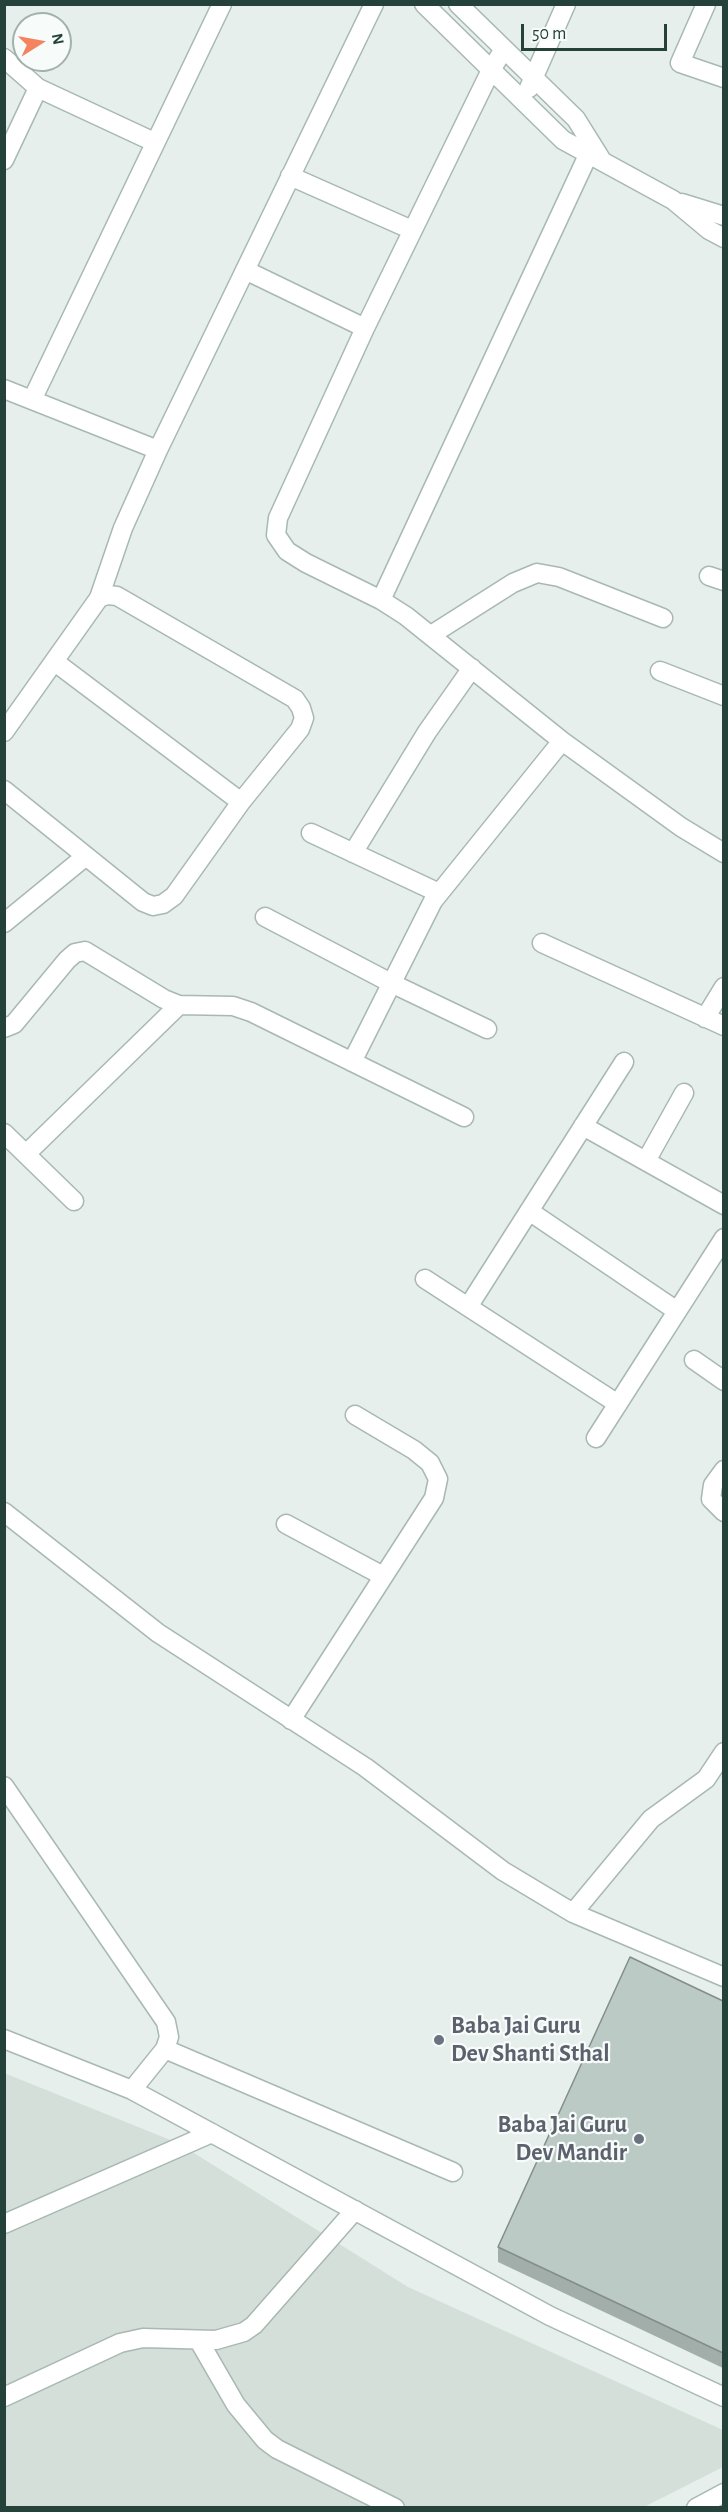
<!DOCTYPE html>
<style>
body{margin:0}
#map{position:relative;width:728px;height:2512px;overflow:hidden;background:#e6efeb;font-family:"Alegreya Sans",sans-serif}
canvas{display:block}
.frame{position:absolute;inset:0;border:6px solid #24423a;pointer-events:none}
.north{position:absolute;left:12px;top:12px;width:60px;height:60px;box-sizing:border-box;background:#f7fbf9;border:2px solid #a3b1ad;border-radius:50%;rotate:79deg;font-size:16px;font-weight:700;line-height:24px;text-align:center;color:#24423a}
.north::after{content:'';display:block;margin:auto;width:21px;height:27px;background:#f4845f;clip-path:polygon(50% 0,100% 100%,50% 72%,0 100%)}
.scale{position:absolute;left:521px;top:24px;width:146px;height:27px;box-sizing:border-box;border:3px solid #24423a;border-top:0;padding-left:8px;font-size:18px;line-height:21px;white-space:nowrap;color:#24423a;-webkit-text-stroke:4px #f7fbf9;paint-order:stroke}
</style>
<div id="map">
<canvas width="728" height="2512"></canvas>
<div class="frame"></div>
<div class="north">N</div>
<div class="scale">50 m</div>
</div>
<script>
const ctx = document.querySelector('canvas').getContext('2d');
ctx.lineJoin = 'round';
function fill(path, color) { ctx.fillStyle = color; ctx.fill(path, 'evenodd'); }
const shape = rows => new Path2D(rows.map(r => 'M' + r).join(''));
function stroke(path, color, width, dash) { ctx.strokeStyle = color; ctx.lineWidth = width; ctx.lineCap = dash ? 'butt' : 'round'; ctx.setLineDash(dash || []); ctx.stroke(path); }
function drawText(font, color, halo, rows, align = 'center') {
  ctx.font = font + ' "Alegreya Sans",sans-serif'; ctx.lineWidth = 4.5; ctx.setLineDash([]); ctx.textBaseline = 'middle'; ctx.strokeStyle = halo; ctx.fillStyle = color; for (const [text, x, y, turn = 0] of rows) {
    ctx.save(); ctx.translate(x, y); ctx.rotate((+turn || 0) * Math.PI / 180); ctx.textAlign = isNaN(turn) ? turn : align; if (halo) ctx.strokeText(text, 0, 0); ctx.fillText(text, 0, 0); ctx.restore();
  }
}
fill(shape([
 [4,2073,178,2143,408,2287,723,2430,723,2467,644,2507,5,2507]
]), '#d4dfda');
const minor = shape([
 [424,4,563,140,673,200,709,230,724,238],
 [458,4,576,119,601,159],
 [706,4,680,63,724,78],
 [504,49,491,70,365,328,278,518,276,535,287,551,306,563,381,600,406,616,562,741,681,827,724,853],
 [4,58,38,88,154,142],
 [529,88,566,4],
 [4,160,38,88],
 [290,176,412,230],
 [682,203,724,216],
 [245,270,365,328],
 [4,389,158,450],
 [32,400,222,4],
 [709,576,724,581],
 [99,598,123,528,158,450,374,4],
 [381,600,589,153],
 [431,635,513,583,537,573,559,577,663,618],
 [55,662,241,802],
 [660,671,724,696],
 [4,732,99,598,107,595,117,596,295,699,301,708,304,718,300,729,241,802,174,896,163,904,153,906,143,902,4,790],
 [311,833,439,893],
 [353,853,427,732,472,668],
 [265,917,391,983,487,1029],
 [4,923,86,856],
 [542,943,724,1026],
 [705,1018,724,987],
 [4,1028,14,1024,67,960,75,953,85,951,164,999,179,1005,233,1006,251,1012,464,1117],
 [352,1062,433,901,562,741],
 [583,1126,724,1205],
 [4,1133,74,1201],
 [26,1154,179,1005],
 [646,1161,684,1093],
 [529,1211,677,1311],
 [425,1279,618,1404],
 [468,1307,624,1062],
 [694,1360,724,1381],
 [596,1438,724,1238],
 [724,1470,713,1485,711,1499,724,1512],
 [4,1512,158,1633,365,1767,503,1871,573,1913,724,1977],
 [286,1524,383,1576],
 [291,1720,434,1498,438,1479,430,1463,414,1450,355,1415],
 [4,1786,166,2022,169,2037,165,2049,132,2090],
 [573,1913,651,1819,706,1779,724,1752],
 [4,2039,132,2090,550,2316,724,2397],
 [165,2049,453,2172],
 [4,2224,212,2133],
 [199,2341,236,2405,265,2440,277,2449,395,2508],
 [4,2397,120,2343,143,2338,216,2340,244,2332,254,2325,355,2210],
 [696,2508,724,2493]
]);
stroke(minor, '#a8b8b2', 21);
stroke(minor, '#fff', 18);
fill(shape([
 [723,2001,723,2368,498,2262,498,2247]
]), '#a1aea9');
const building = shape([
 [630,1957,723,2001,723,2353,498,2247,630,1957]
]);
fill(building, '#bbcac4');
stroke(building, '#838d89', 1.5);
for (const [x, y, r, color] of [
 [439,2040,6,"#6b7280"],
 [639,2139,6,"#6b7280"]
]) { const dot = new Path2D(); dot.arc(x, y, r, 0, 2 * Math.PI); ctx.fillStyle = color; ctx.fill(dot); stroke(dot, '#f7fbf9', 2); }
drawText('bold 24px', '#5b616d', '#f7fbf9', [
 ["Baba Jai Guru",451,2026],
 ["Dev Shanti Sthal",451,2054],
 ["Baba Jai Guru",627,2125,"right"],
 ["Dev Mandir",627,2153,"right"]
], 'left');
</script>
